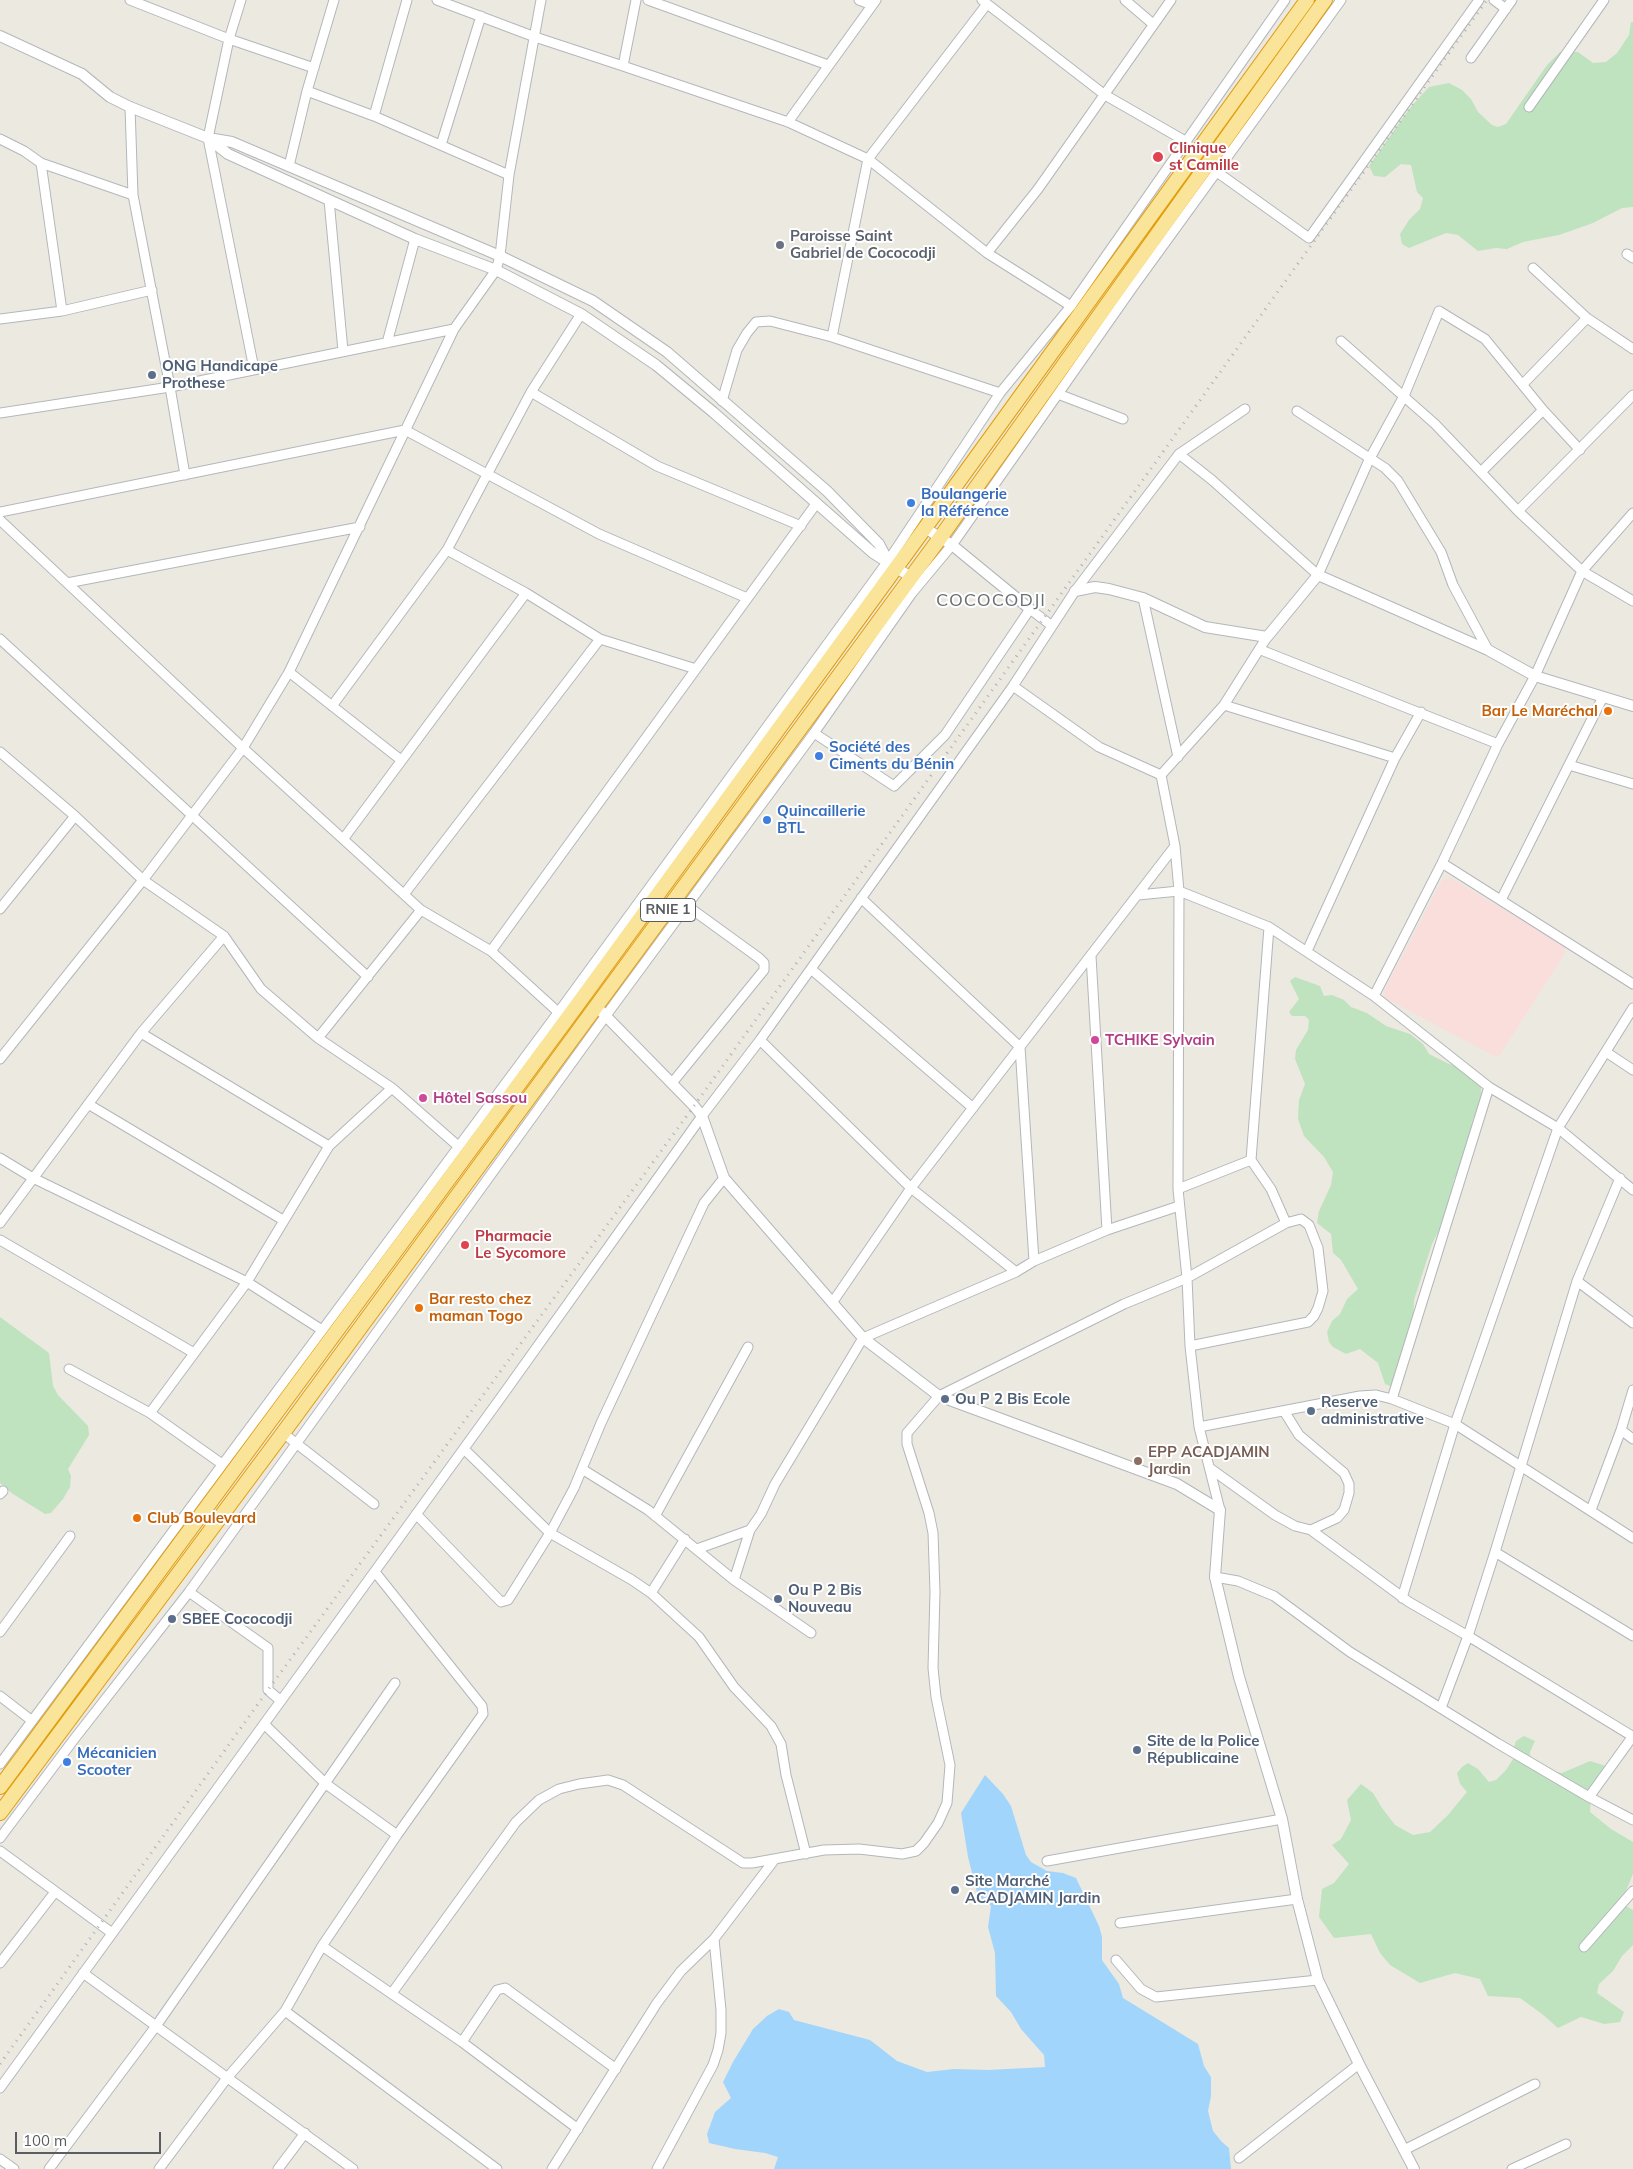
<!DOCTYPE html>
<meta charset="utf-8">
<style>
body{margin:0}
#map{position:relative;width:1633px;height:2169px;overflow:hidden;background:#ece9e1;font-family:Mulish,sans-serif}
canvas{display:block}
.scale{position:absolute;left:15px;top:2132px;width:146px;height:22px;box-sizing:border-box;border:2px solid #595d61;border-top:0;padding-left:6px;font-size:15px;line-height:18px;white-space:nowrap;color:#595d61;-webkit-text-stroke:4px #fff;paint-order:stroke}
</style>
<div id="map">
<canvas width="1633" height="2169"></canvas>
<div class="scale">100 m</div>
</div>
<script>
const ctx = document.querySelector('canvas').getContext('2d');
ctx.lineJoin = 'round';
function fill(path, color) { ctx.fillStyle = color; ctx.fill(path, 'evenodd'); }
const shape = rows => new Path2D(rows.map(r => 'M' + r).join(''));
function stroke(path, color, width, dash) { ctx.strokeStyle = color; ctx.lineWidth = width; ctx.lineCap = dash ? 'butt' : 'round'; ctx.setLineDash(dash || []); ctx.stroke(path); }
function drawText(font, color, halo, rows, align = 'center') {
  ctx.font = font + ' Mulish,sans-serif'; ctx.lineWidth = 4; ctx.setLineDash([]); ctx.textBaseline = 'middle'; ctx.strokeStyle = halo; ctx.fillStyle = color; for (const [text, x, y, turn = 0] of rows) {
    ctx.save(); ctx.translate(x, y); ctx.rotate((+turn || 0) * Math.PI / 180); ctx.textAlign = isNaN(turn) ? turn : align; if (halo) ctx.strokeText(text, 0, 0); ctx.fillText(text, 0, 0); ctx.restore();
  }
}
fill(shape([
 [1451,878,1565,946,1565,953,1500,1055,1494,1056,1385,998,1384,991,1442,880]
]), '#f9dedc');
fill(shape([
 [1631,22,1633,22,1633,207,1622,208,1593,223,1559,235,1523,242,1507,249,1496,248,1478,251,1458,235,1446,233,1409,248,1402,244,1400,234,1409,220,1420,209,1423,198,1417,192,1411,165,1401,164,1385,177,1374,176,1369,166,1410,108,1429,87,1449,83,1462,90,1471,99,1478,112,1492,125,1498,127,1506,124,1547,65,1560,52,1578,52,1593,63,1606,62,1617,53,1629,35],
 [1295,977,1320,986,1324,996,1332,995,1344,1000,1351,1007,1367,1013,1386,1026,1410,1034,1423,1044,1429,1054,1449,1064,1460,1066,1480,1080,1482,1099,1473,1119,1462,1167,1454,1179,1447,1214,1432,1244,1414,1300,1413,1326,1393,1387,1385,1384,1378,1363,1360,1349,1346,1354,1333,1347,1329,1342,1327,1332,1332,1321,1340,1314,1347,1299,1358,1289,1341,1260,1333,1253,1331,1234,1317,1223,1319,1211,1331,1185,1333,1172,1324,1157,1304,1136,1298,1119,1299,1100,1305,1084,1295,1059,1296,1050,1308,1030,1309,1020,1305,1016,1292,1016,1289,1012,1299,999,1290,981],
 [0,1317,49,1353,53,1386,58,1395,88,1426,89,1435,68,1469,71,1476,70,1487,63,1499,51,1513,45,1514,13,1494,0,1483],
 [1524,1736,1535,1741,1530,1752,1531,1762,1550,1771,1562,1773,1590,1761,1603,1765,1610,1770,1591,1793,1590,1812,1611,1829,1633,1842,1633,1874,1625,1893,1626,1906,1633,1910,1633,1945,1622,1956,1613,1971,1599,1984,1597,1993,1624,2012,1620,2022,1604,2024,1581,2017,1558,2028,1542,2014,1520,1998,1488,1996,1480,1979,1455,1973,1420,1983,1390,1965,1380,1953,1371,1934,1334,1938,1319,1917,1322,1889,1334,1883,1349,1864,1332,1845,1341,1839,1351,1820,1347,1800,1361,1784,1373,1793,1382,1808,1395,1825,1413,1835,1430,1832,1448,1815,1467,1792,1460,1784,1457,1773,1462,1767,1468,1763,1478,1769,1489,1782,1496,1780,1506,1770,1515,1756,1513,1750,1516,1741]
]), '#bee3be');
fill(shape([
 [985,1775,1003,1794,1011,1806,1026,1855,1031,1862,1047,1871,1063,1873,1076,1878,1099,1926,1102,1937,1102,1960,1119,1984,1123,1998,1198,2044,1204,2066,1211,2077,1211,2096,1208,2111,1213,2131,1222,2142,1229,2148,1231,2169,774,2169,778,2157,765,2153,735,2149,709,2143,707,2134,715,2112,731,2098,723,2082,733,2062,753,2029,767,2016,779,2009,789,2012,794,2020,870,2040,897,2061,927,2072,954,2069,988,2070,1045,2067,1044,2055,1021,2029,1011,2012,996,1996,995,1953,988,1927,991,1906,978,1896,968,1857,961,1813]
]), '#a2d5fb');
const minor = shape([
 [130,0,229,39,314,68],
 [241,0,229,39,208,138,254,369],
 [437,0,535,37,623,66],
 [636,0,623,66,788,122,868,159,987,253,1071,306],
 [648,0,828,65],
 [859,0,872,5],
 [982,0,1105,95,1187,142],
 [1125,0,1153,24],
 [1494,0,1506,9],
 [1471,58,1512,0],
 [307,91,374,116,509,175],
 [130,107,133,195,170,387,185,475],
 [1529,107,1604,0],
 [374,116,407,0],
 [788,122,876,0],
 [0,139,24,151,41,163,133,195],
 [441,145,481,16],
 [41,163,62,311],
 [289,166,307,91,334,0],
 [1217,172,1309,238,1479,0],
 [329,200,343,351],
 [987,253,1038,189,1171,0],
 [1627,254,1633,258],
 [1533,268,1587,318,1633,349],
 [0,319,62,311,152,290],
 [832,337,868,159,987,4],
 [1341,341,1435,424,1518,511,1582,571,1633,601],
 [387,343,415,239],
 [1523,384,1587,318],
 [531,392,657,466,801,526],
 [1058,394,1123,419],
 [722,401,737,350,747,333,756,322,770,321,832,337,1000,393],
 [1297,411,1385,468,1398,481,1441,552,1453,585,1488,650],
 [0,413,170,387,454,329],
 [1179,454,1212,480,1318,575,1369,460,1404,396,1439,311,1485,339,1543,410,1580,450],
 [1481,472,1543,410],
 [1518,511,1633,395],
 [0,512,405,430,599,534,747,598],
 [0,520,243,748,421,910,491,951,558,1012],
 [447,550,526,593,600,639,696,669],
 [67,583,360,527],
 [1143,598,1178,757],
 [0,639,368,977],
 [1261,650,1498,744],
 [289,672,401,760],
 [1013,686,1099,747,1161,775],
 [1224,705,1395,758],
 [332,706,447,550,531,392,581,314],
 [814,733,894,786,945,735,1030,609,1052,626],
 [0,752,75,816,143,880,224,936,261,989,318,1038,392,1088,458,1146],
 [1569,765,1633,784],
 [344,838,526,593],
 [1442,863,1633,984],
 [405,893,600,639],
 [1138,895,1179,891,1269,927,1374,996,1489,1087,1558,1128,1633,1190],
 [861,898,1020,1047,1034,1261],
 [1501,900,1603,697],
 [0,909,75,816],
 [1269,927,1251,1160,1271,1189,1286,1223],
 [491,951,816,504],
 [1307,951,1395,758,1421,712],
 [1091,956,1107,1230],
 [811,969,973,1108],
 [1374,996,1442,863,1498,744,1535,676,1582,571,1633,513],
 [141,1033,329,1146],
 [318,1038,421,910],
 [760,1040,911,1188,1016,1272],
 [1606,1052,1633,1070],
 [0,1059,143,880,243,748,289,672,454,329,496,270,500,256,509,175,541,0],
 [672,1083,764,970,764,963,759,958,686,905],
 [88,1104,283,1220],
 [0,1158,33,1178,247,1282,322,1330],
 [1178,1189,1251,1160],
 [0,1223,141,1033,224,936],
 [0,1240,194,1353],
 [1577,1281,1633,1323],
 [832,1303,911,1188,1175,846],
 [69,1369,150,1413,222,1464],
 [1392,1399,1489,1087],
 [150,1413,247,1282,329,1146,392,1088],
 [1199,1427,1360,1396,1376,1395,1392,1399,1455,1424,1633,1538],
 [1621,1430,1633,1439],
 [283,1433,374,1504],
 [464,1449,550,1533,632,1580,651,1593,699,1637,734,1687,771,1726,781,1744,786,1775,806,1854],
 [582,1469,648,1510,734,1580,811,1633],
 [1211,1469,1275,1515,1295,1526,1311,1530,1337,1518,1344,1510,1349,1493,1349,1484,1344,1473,1299,1435,1284,1411],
 [0,1494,3,1491],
 [1220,1510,1199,1427,1190,1346,1187,1278,1178,1189,1179,891,1175,846,1161,775,1224,705,1267,637],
 [1591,1510,1621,1430,1633,1390],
 [416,1514,501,1602,508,1600,550,1533,574,1488,601,1423,704,1203,724,1178],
 [655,1516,748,1347],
 [1311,1530,1409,1602,1468,1636,1632,1736],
 [697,1549,750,1530],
 [1495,1552,1633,1636],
 [1215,1577,1238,1581,1274,1596,1350,1652,1497,1743,1589,1797,1633,1820],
 [734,1580,750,1530,761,1514,775,1484,863,1338,1016,1272,1034,1261,1107,1230,1179,1206],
 [189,1592,268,1648,268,1690,281,1701],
 [651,1593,685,1539],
 [1402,1598,1455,1424,1558,1128,1633,1008],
 [0,1632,70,1536],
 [0,1696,31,1720],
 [1441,1708,1468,1636,1495,1552,1577,1281,1620,1178],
 [264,1724,326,1784,397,1835],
 [0,1764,566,1002,888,561,1000,393,1071,306,1285,0],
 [1589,1797,1633,1736],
 [0,1838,75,1738,189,1592,599,1025,814,733,912,593,952,545,1133,287,1341,0],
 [0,1851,112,1933],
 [1047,1861,1282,1819],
 [1120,1923,1297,1899],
 [322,1946,462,2042,578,2129],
 [1584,1947,1633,1891],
 [1116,1960,1141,1989,1156,1997,1318,1980],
 [0,1963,55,1892],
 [83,1973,353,2169],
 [392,1993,516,1822,539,1800,559,1789,579,1784,608,1780,623,1785,743,1863,752,1863,824,1850,859,1849,902,1854,916,1851,924,1843,938,1823,947,1803,950,1765,936,1697,933,1668,935,1592,933,1533,929,1513,907,1444,907,1433,939,1396,1124,1304,1187,1278,1286,1223,1301,1219,1309,1225,1318,1248,1323,1291,1318,1308,1314,1316,1308,1322,1190,1346],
 [285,2011,497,2169],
 [462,2042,497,1990,505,1988,616,2069],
 [0,2088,502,1396,702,1116,760,1040,1013,686,1075,591,1179,454,1245,409],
 [1404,2150,1535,2084],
 [1239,2158,1359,2064],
 [0,2159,14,2169],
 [49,2169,156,2026,395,1683],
 [159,2169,227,2078,285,2011,322,1946,397,1835,483,1714,482,1706,375,1572],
 [278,2169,305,2133],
 [552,2169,657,2003,681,1971,714,1939,775,1859],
 [657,2169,713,2065,718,2050,721,2033,721,2010,714,1939],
 [1512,2169,1566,2144]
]);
const tertiary = shape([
 [0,36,82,74,110,97,130,107,208,138,232,142,500,256,593,301,667,352,827,491,879,544,888,561],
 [209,139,228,154,415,239,496,270,581,314,656,365,713,412,873,553,911,577],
 [925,528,952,545,1030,609],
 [1075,591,1095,587,1109,589,1143,598,1205,627,1267,637,1318,575,1488,650,1535,676,1633,706],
 [597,1007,694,1106,702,1116,724,1178,863,1338,939,1396,1177,1484,1220,1510,1215,1577,1239,1677,1282,1819,1297,1899,1318,1980,1359,2064,1414,2169]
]);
const trunk = shape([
 [0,1787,575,1008,925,528,1307,0],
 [0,1813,283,1433,940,538,1325,0]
]);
stroke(minor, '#b3b7bb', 11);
stroke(tertiary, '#b3b7bb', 12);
stroke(trunk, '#e29c0a', 16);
stroke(minor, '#fff', 9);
stroke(tertiary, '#fff', 10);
stroke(trunk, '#fae49a', 14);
stroke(shape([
 [0,2064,268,1690,694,1106,1487,0]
]), '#b0b1b1', 3, [1, 6]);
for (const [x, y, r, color] of [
 [1158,157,6,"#e0444e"],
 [780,245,5,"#6b7280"],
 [152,375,5,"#5c6f8a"],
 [911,503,5,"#3f7fe0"],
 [1608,711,5,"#e8710a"],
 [819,756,5,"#3f7fe0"],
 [767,820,5,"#3f7fe0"],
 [1095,1040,5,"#d1479c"],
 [423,1098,5,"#d1479c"],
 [465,1245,5,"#e0444e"],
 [419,1308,5,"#e8710a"],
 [945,1399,5,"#5c6f8a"],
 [1311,1411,5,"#5c6f8a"],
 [1138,1461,5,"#8d6e63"],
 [137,1518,5,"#e8710a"],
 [778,1599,5,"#5c6f8a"],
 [172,1619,5,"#5c6f8a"],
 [1137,1750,5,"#5c6f8a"],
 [67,1762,5,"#3f7fe0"],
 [955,1890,5,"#5c6f8a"]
]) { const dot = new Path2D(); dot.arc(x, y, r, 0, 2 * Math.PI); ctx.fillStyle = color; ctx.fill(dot); stroke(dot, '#fff', 2); }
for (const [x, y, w] of [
 [668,910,55]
]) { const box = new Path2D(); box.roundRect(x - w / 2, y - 11.5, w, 23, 4); ctx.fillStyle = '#fff'; ctx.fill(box); stroke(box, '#595d61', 1); }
drawText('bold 14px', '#595d61', null, [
 ["RNIE 1",668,910]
]);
drawText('bold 15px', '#be3a42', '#fff', [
 ["Clinique",1169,148],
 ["st Camille",1169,165],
 ["Pharmacie",475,1236],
 ["Le Sycomore",475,1253]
], 'left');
drawText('bold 15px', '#5b616d', '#fff', [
 ["Paroisse Saint",790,236],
 ["Gabriel de Cococodji",790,253]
], 'left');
drawText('bold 15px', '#4e5e75', '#fff', [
 ["ONG Handicape",162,366],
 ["Prothese",162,383],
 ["Ou P 2 Bis Ecole",955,1399],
 ["Reserve",1321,1402],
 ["administrative",1321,1419],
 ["Ou P 2 Bis",788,1590],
 ["Nouveau",788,1607],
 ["SBEE Cococodji",182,1619],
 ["Site de la Police",1147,1741],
 ["Républicaine",1147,1758],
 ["Site Marché",965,1881],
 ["ACADJAMIN Jardin",965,1898]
], 'left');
drawText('bold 15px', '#366cbe', '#fff', [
 ["Boulangerie",921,494],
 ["la Référence",921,511],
 ["Société des",829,747],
 ["Ciments du Bénin",829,764],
 ["Quincaillerie",777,811],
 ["BTL",777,828],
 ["Mécanicien",77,1753],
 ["Scooter",77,1770]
], 'left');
drawText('bold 15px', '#c56008', '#fff', [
 ["Bar Le Maréchal",1598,711,"right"],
 ["Bar resto chez",429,1299],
 ["maman Togo",429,1316],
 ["Club Boulevard",147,1518]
], 'left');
drawText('bold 15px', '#b23c85', '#fff', [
 ["TCHIKE Sylvain",1105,1040],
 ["Hôtel Sassou",433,1098]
], 'left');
drawText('bold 15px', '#785e54', '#fff', [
 ["EPP ACADJAMIN",1148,1452],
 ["Jardin",1148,1469]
], 'left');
ctx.letterSpacing = '1px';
drawText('18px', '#6a6f73', '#fff', [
 ["COCOCODJI",991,601]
]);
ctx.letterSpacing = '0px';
</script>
